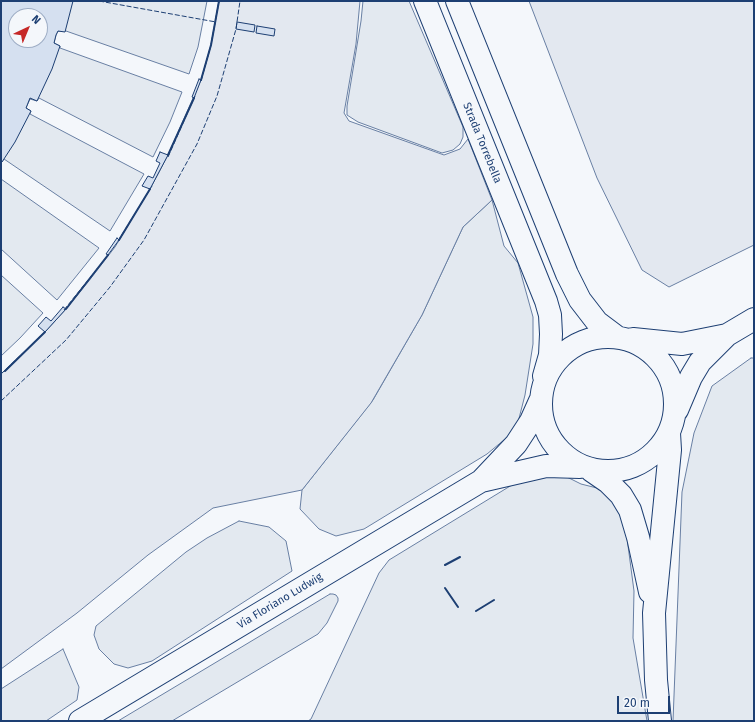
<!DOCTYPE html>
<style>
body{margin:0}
#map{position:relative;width:755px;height:722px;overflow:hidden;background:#f4f7fb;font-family:"Fira Sans",sans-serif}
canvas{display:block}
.frame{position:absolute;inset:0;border:2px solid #1d3f73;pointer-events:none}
.north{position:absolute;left:8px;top:8px;width:40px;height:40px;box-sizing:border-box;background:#f4f7fb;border:1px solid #9eadc5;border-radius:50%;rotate:44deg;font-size:11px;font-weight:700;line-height:16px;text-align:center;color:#1d3f73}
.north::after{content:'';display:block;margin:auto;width:14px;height:18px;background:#c62828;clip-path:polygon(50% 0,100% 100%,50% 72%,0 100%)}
.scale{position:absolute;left:617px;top:696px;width:53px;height:18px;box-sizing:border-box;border:2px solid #1d3f73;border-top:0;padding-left:5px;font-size:12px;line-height:14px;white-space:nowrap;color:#1d3f73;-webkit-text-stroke:3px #f4f7fb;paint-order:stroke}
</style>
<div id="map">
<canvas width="755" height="722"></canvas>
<div class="frame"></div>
<div class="north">N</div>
<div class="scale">20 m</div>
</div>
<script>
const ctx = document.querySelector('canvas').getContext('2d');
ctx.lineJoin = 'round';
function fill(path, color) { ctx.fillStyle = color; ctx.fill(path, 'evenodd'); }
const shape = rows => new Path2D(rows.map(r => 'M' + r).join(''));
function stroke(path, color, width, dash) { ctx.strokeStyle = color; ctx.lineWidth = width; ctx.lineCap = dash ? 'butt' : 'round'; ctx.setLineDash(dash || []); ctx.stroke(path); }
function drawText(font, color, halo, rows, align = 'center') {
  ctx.font = font + ' "Fira Sans",sans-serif'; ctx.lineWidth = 3; ctx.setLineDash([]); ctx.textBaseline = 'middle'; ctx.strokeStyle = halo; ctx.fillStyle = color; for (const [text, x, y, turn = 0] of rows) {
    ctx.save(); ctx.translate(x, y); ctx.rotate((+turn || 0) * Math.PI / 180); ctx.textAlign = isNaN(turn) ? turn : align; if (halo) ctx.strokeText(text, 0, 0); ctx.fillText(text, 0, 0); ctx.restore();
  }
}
const green = shape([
 [1,1,207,1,198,47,189,74,66,31,58,31,56,35,54,43,60,46,60,48,182,92,170,122,153,157,39,98,37,101,30,99,26,108,31,111,30,114,144,174,110,231,4,159,2,162,1,161,1,1],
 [16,16,40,16,40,40,16,40,16,16],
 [363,1,409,1,463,127,463,137,460,144,453,150,442,153,358,122,347,115,347,106,361,21,363,1],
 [1,179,99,248,57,300,1,249,1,179],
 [492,200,504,246,518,263,533,317,533,344,525,395,516,430,487,454,364,529,336,536,319,529,300,509,302,490,373,400,422,315,463,227,492,200],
 [1,275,43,313,20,338,1,356,1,275],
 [751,358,754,358,754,721,673,721,682,492,694,433,712,386,751,358],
 [525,477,567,477,581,484,597,488,608,493,617,503,627,538,634,591,633,638,647,721,308,721,311,719,379,573,389,560,525,477],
 [239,521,269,527,286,541,292,571,152,661,128,668,114,664,99,649,94,635,96,626,186,552,207,538,239,521],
 [330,594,333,594,336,595,338,598,338,601,327,623,318,634,172,721,118,721,330,594],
 [63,649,79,687,77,700,46,721,1,721,1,689,63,649]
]);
fill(green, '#e3e9f0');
stroke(green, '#687fa3', 1);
const parking = shape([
 [219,1,360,1,356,44,344,113,349,121,444,155,460,149,468,139,492,200,463,227,422,315,371,403,302,490,213,508,148,555,77,613,1,669,1,374,45,332,66,309,88,282,115,247,150,189,168,155,201,80,211,45,219,1],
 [529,1,754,1,754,245,669,287,642,270,597,178,529,1]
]);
fill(parking, '#e3e8f0');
stroke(parking, '#687fa3', 1);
const building = shape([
 [1,1,73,1,65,32,58,31,56,35,54,43,60,46,52,69,37,101,30,98,26,108,31,111,15,142,2,162,1,161,1,1],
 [16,16,40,16,40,40,16,40,16,16],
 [237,22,255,25,254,32,236,29,237,22],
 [257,26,275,29,274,36,256,33,257,26],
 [199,79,201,80,194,98,192,97,199,79],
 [160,152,168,155,150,189,142,186,148,176,153,178,160,163,156,161,160,152],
 [117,238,119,240,108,255,106,254,117,238],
 [63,307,66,309,45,332,38,326,46,317,51,321,63,307]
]);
fill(building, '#d5e0f0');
stroke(building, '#1d3f73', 1);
const secondary = shape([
 [425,1,546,301,550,315,551,334,550,355,544,376],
 [457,1,567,274,580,300,597,322,617,337],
 '541 404a67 67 0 1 1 134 0a67 67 0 1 1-134 0Z',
 [633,339,682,344,727,335],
 [677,410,691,377,700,362,727,335,754,319],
 [592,471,608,482,621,495,630,510,638,537,650,592],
 [481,481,546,466,580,467],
 [80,721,481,481,516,444,531,421,540,401],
 [660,721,656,680,654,613,670,450,669,433]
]);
stroke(secondary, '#1d3f73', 24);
stroke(secondary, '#f4f7fb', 22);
stroke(shape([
 [99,1,216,22],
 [201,81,211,45,219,1],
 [168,157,195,96],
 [118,241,152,186],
 [64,310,109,254],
 [1,374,47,330],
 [1,401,66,340,110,287,144,240,197,144,217,96,236,29,240,1]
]), '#1d3f73', 1, [5, 2]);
stroke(shape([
 [201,80,211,45,219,1],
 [168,155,194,98],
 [119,240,150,189],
 [66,309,108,255],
 [5,371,45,332],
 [445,565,460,557],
 [445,588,458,607],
 [476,611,494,600]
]), '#1d3f73', 2);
drawText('11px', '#1d3f73', '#f4f7fb', [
 ["Strada Torrebella",482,143,68],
 ["Via Floriano Ludwig",280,601,-31]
]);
</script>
